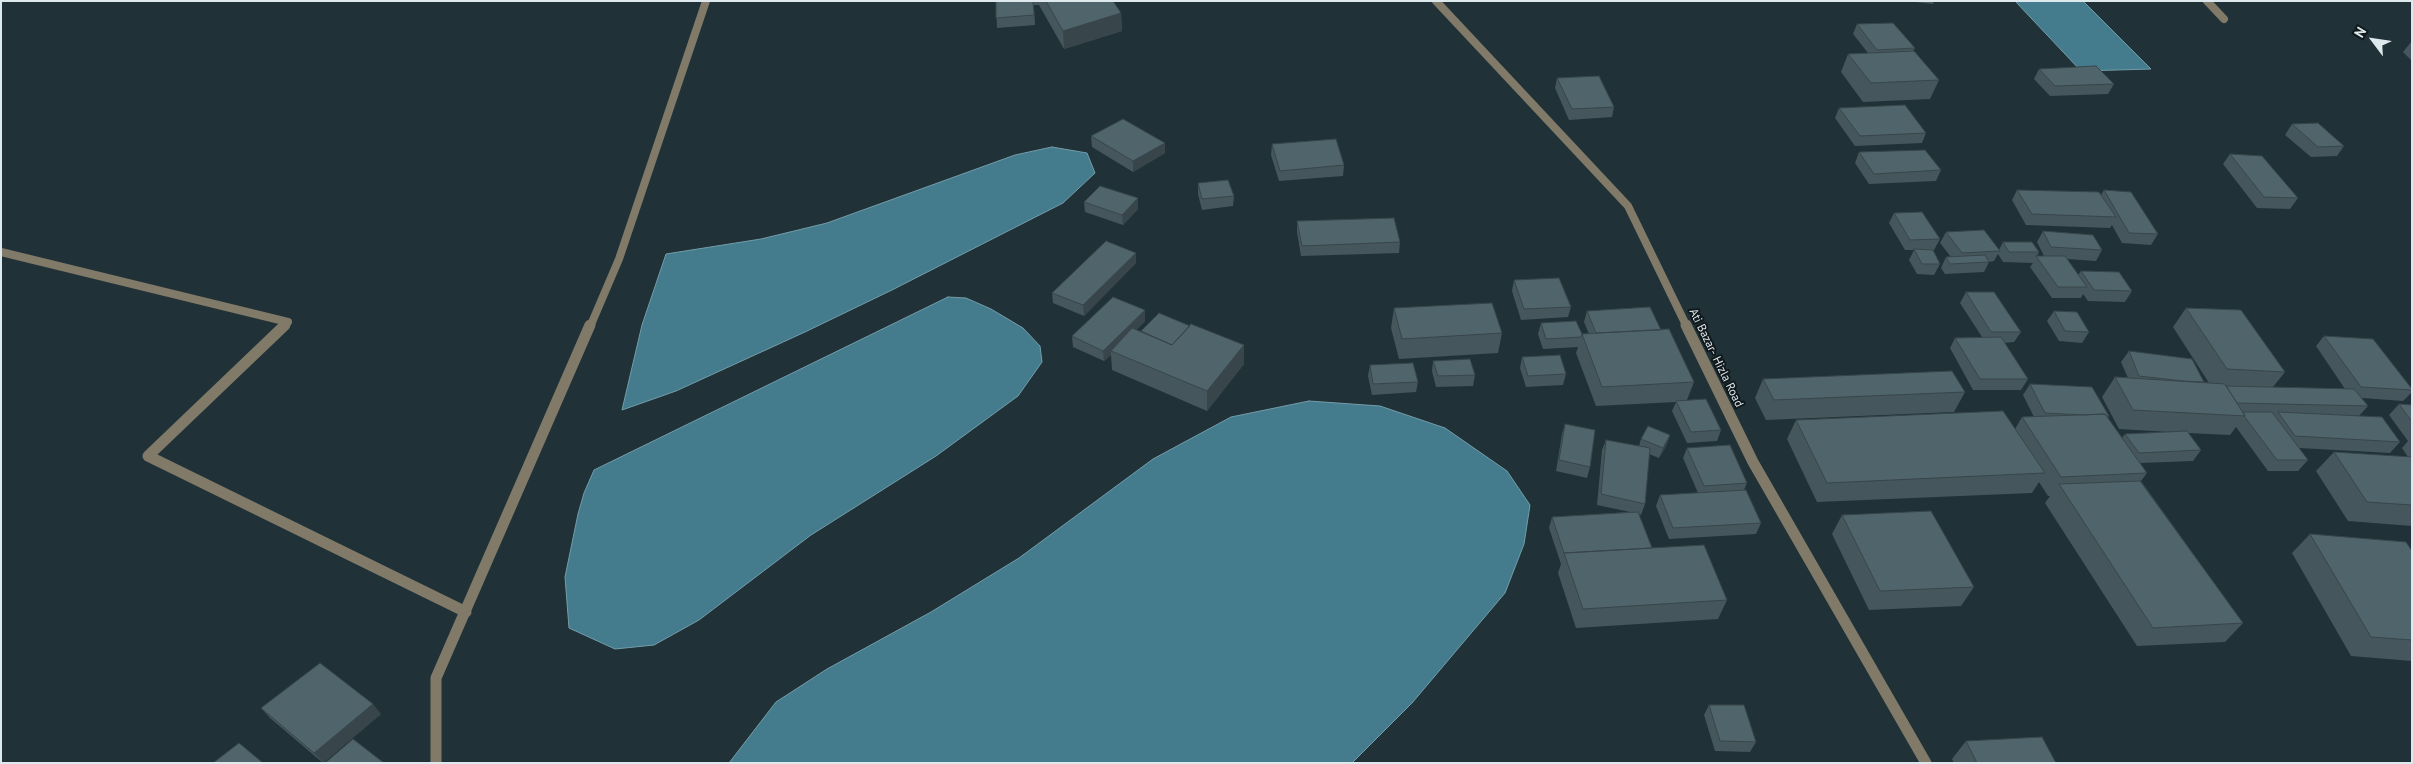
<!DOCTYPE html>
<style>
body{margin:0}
#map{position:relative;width:2413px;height:764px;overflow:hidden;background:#203238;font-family:"PT Sans",sans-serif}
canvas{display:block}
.frame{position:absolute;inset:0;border:2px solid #dee9ed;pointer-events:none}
.north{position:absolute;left:2348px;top:15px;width:50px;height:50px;-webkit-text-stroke:4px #10181b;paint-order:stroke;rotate:301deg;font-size:14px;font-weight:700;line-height:20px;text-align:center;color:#dee9ed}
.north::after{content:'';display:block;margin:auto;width:18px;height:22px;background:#dee9ed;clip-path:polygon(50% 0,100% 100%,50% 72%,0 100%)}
</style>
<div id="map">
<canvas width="2413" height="764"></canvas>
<div class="frame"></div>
<div class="north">N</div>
</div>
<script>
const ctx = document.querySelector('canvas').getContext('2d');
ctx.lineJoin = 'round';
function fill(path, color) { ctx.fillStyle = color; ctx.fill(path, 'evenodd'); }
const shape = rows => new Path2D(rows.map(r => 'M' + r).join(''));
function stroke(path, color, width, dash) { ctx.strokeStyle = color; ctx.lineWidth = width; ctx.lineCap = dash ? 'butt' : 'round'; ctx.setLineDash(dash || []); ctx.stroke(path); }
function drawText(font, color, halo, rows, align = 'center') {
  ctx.font = font + ' "PT Sans",sans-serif'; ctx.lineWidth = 4; ctx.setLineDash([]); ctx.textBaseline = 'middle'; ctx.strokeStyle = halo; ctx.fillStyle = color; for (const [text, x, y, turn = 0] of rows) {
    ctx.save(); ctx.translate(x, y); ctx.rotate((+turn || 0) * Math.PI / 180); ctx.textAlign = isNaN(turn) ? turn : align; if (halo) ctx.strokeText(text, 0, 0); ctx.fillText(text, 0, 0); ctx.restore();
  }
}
const water = shape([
 [2015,1,2083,1,2151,69,2081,71,2015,1],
 [1052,147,1087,153,1095,173,1063,203,892,290,805,332,676,391,622,410,642,325,666,254,761,239,827,223,1015,155,1052,147],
 [948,297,966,298,991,309,1023,328,1040,346,1042,362,1018,396,936,456,811,535,699,620,654,645,615,649,569,628,565,577,578,514,584,493,594,470,948,297],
 [1309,401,1380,406,1445,428,1507,471,1530,505,1524,544,1505,593,1412,703,1352,763,729,763,776,702,827,669,931,612,1019,558,1153,459,1231,417,1309,401]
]);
fill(water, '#457c8d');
stroke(water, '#739daa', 1);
stroke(shape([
 [1436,1,1628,206,1687,327],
 [2207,1,2224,19],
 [1,252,288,322,283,327],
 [590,327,619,259,706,1]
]), '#817a68', 8);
stroke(shape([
 [285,325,148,456,466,612],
 [1686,325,1753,462,1926,763],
 [436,763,436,678,590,325]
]), '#817a68', 11);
fill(shape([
 [996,1,1113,1,1121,13,1122,31,1064,49,1039,5,1034,5,1035,25,997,28],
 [1907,1,1934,1,1933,4],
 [1857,24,1915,48,1913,51,1939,80,1930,99,1863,102,1841,72,1848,54,1868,53,1853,34],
 [2411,42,2412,42,2412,61,2403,52],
 [2039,69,2114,84,2108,94,2050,96,2034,79],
 [1557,78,1614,107,1612,117,1569,120,1555,88],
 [1839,108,1926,133,1922,143,1855,146,1835,118],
 [2292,124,2344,146,2337,156,2311,157,2285,135],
 [1091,136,1165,153,1133,172,1092,147],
 [1272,144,1344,165,1343,176,1279,181,1271,155],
 [1859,152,1941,170,1936,181,1869,184,1855,163],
 [2230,154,2298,198,2290,209,2257,208,2223,164],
 [1198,183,1234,196,1233,206,1202,210,1198,194],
 [2017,190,2101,195,2104,190,2158,234,2151,245,2122,243,2112,225,2110,228,2026,225,2012,200],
 [1138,198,1138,209,1123,225,1085,212,1084,202],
 [1894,213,1940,239,1934,250,1933,250,1940,264,1934,275,1917,274,1909,260,1914,250,1905,250,1889,223],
 [1297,221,1400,242,1399,253,1301,256,1297,232],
 [2043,231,2102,250,2096,261,2067,259,2078,275,2081,271,2132,291,2125,302,2088,301,2083,294,2081,298,2052,298,2030,267,2033,263,2003,262,1998,254,1994,261,1989,262,1984,272,1945,274,1941,268,1946,257,1951,257,1940,243,1946,232,1999,250,2003,242,2039,252,2037,256,2044,256,2037,242],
 [1136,253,1136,263,1084,316,1053,303,1052,293],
 [1514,280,1571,307,1568,317,1521,320,1512,291],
 [1966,292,2021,332,2014,342,2004,343,2028,379,2021,390,1973,390,1950,348,1955,338,1982,337,1960,303],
 [1394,308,1502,333,1498,353,1399,359,1391,328],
 [2186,308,2285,372,2273,387,2345,389,2316,346,2324,336,2412,389,2412,392,2403,401,2362,398,2368,406,2359,416,2400,442,2390,453,2299,448,2308,460,2298,471,2268,471,2236,427,2230,435,2188,433,2201,450,2193,461,2140,463,2147,473,2141,481,2243,623,2225,642,2137,646,2045,503,2050,496,2048,496,2039,482,2032,493,1817,502,1787,439,1796,420,2015,429,2022,417,2034,417,2023,395,2030,384,2109,416,2108,418,2122,438,2125,434,2170,432,2119,429,2102,397,2115,377,2128,378,2121,362,2129,351,2204,382,2209,383,2173,327],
 [1145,310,1145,321,1136,330,1141,331,1190,326,1244,345,1244,364,1207,411,1112,370,1111,355,1104,361,1073,347,1072,336],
 [1587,311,1661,330,1694,382,1687,400,1721,430,1717,441,1687,443,1672,411,1676,402,1596,406,1576,353,1578,347,1543,349,1538,334,1541,323,1582,334,1589,334,1584,322],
 [2054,311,2089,332,2082,343,2059,341,2047,321],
 [1522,357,1566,374,1563,385,1526,387,1520,368],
 [1433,361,1475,375,1473,386,1436,387,1432,371],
 [1370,365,1418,382,1416,392,1372,395,1368,376],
 [1763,379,1965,392,1954,412,1766,420,1755,398],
 [2399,404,2412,405,2412,526,2348,521,2316,471,2334,452,2408,457,2402,448,2408,441,2389,415],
 [1565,424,1590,467,1587,478,1556,471,1562,434],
 [1670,435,1666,446,1659,458,1649,454,1645,504,1641,515,1639,514,1652,548,1727,600,1718,619,1576,628,1558,573,1561,564,1549,528,1552,517,1630,512,1597,505,1602,450,1606,440,1639,446,1641,439],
 [1687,448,1747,483,1744,490,1761,523,1756,534,1669,539,1656,506,1660,495,1698,493,1683,458],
 [1842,515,1974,587,1961,606,1869,610,1832,534],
 [2310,534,2412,551,2412,661,2351,656,2292,553],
 [1709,705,1756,742,1750,752,1715,751,1704,715],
 [261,708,381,714,323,763,270,718],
 [1966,741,2056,763,1954,763,1952,759]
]), '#45565c');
fill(shape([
 [1121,13,1122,31,1064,49,1063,31],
 [1165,143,1165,153,1133,172,1133,161],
 [1138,198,1138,209,1123,225,1122,215],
 [1136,253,1136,263,1084,316,1083,305],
 [1145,310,1145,321,1114,352,1111,351,1111,355,1104,361,1103,351],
 [1244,345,1244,364,1207,411,1207,391],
 [1670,435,1666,446,1659,458,1663,448],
 [373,704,381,714,323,763,314,753]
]), '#38464b');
const building = shape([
 [996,1,1033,1,1034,15,996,18,996,1],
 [1046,1,1113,1,1121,13,1063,31,1046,1],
 [1893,23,1915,48,1877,50,1857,24,1893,23],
 [1914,51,1939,80,1871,83,1848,54,1914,51],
 [2096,66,2114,84,2055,86,2039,69,2096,66],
 [1599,76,1614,107,1572,109,1557,78,1599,76],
 [1905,105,1926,133,1860,136,1839,108,1905,105],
 [1123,119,1165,143,1133,161,1091,136,1123,119],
 [2318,123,2344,146,2318,147,2292,124,2318,123],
 [1336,139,1344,165,1280,171,1272,144,1336,139],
 [1925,150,1941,170,1874,174,1859,152,1925,150],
 [2230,154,2262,156,2298,198,2264,197,2230,154],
 [1228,180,1234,196,1202,199,1198,183,1228,180],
 [1100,186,1138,198,1122,215,1084,202,1100,186],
 [2017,190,2099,192,2116,217,2032,214,2017,190],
 [2104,190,2131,192,2158,234,2129,233,2104,190],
 [1922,212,1940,239,1910,240,1894,213,1922,212],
 [1394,218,1400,242,1302,246,1297,221,1394,218],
 [1984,230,2000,251,1962,253,1946,232,1984,230],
 [2043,231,2093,235,2102,250,2051,247,2043,231],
 [1106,241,1136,253,1083,305,1052,293,1106,241],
 [2003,242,2032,242,2039,252,2009,252,2003,242],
 [1914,249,1933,250,1940,264,1922,264,1914,249],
 [1985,255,1989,262,1950,264,1946,257,1985,255],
 [2036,256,2065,256,2087,287,2058,287,2036,256],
 [2081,271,2119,272,2132,291,2094,290,2081,271],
 [1559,278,1571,307,1524,309,1514,280,1559,278],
 [1966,292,1994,292,2021,332,1991,332,1966,292],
 [1113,297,1145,310,1103,351,1072,336,1113,297],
 [1492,303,1502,333,1402,339,1394,308,1492,303],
 [1650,307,1661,330,1596,333,1587,311,1650,307],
 [2186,308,2241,310,2285,372,2227,369,2186,308],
 [2054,311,2077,312,2089,332,2065,331,2054,311],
 [1159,313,1190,326,1172,345,1141,331,1159,313],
 [1576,321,1582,334,1581,337,1546,339,1541,323,1576,321],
 [1191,324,1244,345,1207,391,1111,351,1132,328,1172,345,1191,324],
 [1669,329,1694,382,1602,387,1582,334,1669,329],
 [2324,336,2373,339,2412,389,2412,390,2361,387,2324,336],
 [2001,337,2028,379,1980,379,1955,338,2001,337],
 [2129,351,2192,359,2204,382,2183,381,2139,376,2129,351],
 [1560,355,1566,374,1528,376,1522,357,1560,355],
 [1470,359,1475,375,1438,376,1433,361,1470,359],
 [1413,363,1418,382,1373,384,1370,365,1413,363],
 [1952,371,1965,392,1774,400,1763,379,1952,371],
 [2115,377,2225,384,2245,416,2133,410,2115,377],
 [2030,384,2092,387,2109,416,2106,416,2105,414,2084,415,2045,413,2030,384],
 [2226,386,2354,389,2368,406,2237,403,2226,386],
 [1706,399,1721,430,1691,432,1676,401,1706,399],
 [2399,404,2412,405,2412,422,2399,404],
 [2003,411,2045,473,1827,483,1796,420,2003,411],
 [2243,412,2272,412,2308,460,2277,460,2244,416,2245,416,2243,412],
 [2278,412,2382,417,2400,442,2295,436,2278,412],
 [2105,414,2147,473,2061,477,2022,417,2105,414],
 [1565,424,1595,430,1590,467,1559,460,1565,424],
 [1648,426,1670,435,1663,448,1641,439,1648,426],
 [2187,431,2201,450,2139,453,2125,434,2187,431],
 [1606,440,1650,448,1645,504,1601,494,1606,440],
 [1730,445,1747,483,1704,486,1687,448,1730,445],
 [2334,452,2412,457,2412,505,2367,502,2334,452],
 [2140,481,2243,623,2153,628,2059,484,2140,481],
 [1746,490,1761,523,1673,528,1660,495,1746,490],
 [1931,511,1974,587,1880,591,1842,515,1931,511],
 [1638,512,1652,548,1564,553,1552,517,1638,512],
 [2310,534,2406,542,2412,551,2412,640,2371,637,2310,534],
 [1704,545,1727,600,1583,609,1564,553,1704,545],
 [320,663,373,704,314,753,261,708,320,663],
 [1709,705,1744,705,1756,742,1720,741,1709,705],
 [2042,737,2056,763,1977,763,1966,741,2042,737],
 [353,739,384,763,325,763,353,739],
 [239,743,263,763,213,763,239,743]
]);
fill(building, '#50646b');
stroke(building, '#38464b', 1);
drawText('12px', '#dee9ed', '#10181b', [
 ["Ati Bazar- Hizla Road",1716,358,64]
]);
</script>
